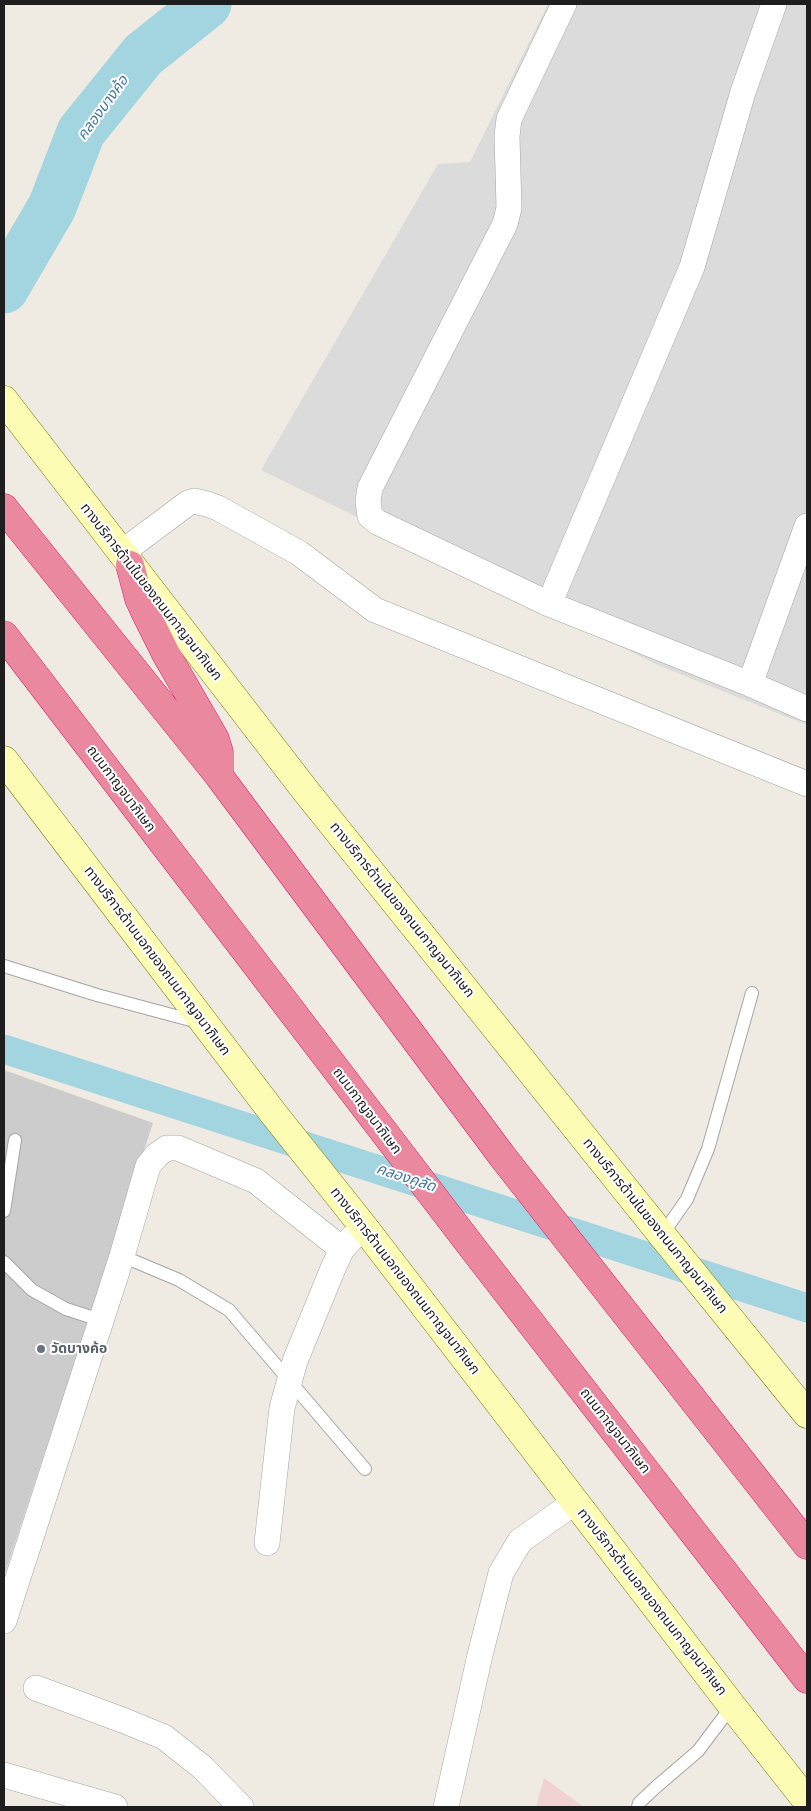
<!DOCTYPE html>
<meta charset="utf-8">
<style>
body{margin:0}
#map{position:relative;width:811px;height:1811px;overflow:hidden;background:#efebe3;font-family:"IBM Plex Sans",sans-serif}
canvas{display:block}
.frame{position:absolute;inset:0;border:5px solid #1e1e1e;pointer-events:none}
</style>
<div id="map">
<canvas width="811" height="1811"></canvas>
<div class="frame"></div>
</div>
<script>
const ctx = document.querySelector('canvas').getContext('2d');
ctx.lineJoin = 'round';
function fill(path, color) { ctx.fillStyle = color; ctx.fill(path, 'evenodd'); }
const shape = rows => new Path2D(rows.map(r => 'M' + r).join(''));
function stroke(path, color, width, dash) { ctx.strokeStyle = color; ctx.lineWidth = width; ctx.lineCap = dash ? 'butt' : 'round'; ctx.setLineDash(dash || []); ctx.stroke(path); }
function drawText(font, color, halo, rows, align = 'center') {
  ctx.font = font + ' "IBM Plex Sans","Noto Sans Thai",sans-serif'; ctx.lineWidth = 4; ctx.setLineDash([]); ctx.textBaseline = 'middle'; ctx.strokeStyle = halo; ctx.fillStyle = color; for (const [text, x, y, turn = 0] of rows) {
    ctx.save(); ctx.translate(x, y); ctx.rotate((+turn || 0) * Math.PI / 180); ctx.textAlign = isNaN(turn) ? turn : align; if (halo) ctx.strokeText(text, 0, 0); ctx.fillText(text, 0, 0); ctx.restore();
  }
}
fill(shape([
 [548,4,807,4,807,725,660,666,261,470,438,164,470,162]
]), '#dcdbdb');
fill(shape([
 [544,1778,584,1807,536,1807]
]), '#f1d2d2');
fill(shape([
 [4,1070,153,1123,4,1576]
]), '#ccc');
stroke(shape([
 [4,1049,807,1308]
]), '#a2d5df', 29);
stroke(shape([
 [4,289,52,207,81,132,143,55,207,4]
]), '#a2d5df', 49);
const lane = shape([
 [4,966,97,995,198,1022],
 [4,1211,15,1140],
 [662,1235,687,1199,708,1149,752,993],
 [122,1256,179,1280,229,1310,365,1469],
 [4,1262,32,1290,66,1309,100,1320],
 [638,1807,639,1803,656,1787,698,1751,732,1706]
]);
const street = shape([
 [564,4,509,119,507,136,509,208,505,224,370,488,368,501,370,516,377,522,549,604,750,684,807,709],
 [121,553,188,503,194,501,207,504,218,508,299,553,375,610,807,784],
 [549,604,692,267,743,92,774,4],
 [750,684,807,526],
 [267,1543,282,1408,295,1361,334,1266,342,1249,353,1237],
 [4,1621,122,1256,148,1166,157,1155,167,1148,178,1148,256,1181,342,1249],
 [36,1688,125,1721,164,1737,202,1767,241,1807],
 [4,1775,115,1807],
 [446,1807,480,1655,501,1573,520,1541,575,1502]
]);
const secondary = shape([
 [4,400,305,790,662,1235,807,1414],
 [4,760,273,1113,363,1226,732,1706,807,1801]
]);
const highway = shape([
 [4,508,219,776,502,1156,807,1545],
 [130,565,139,599,145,612,166,654,215,739,219,752,219,776],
 [4,635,475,1251,807,1679]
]);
stroke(lane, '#a5a5a5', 14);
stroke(street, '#a5a5a5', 26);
stroke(secondary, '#737a00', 29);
stroke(highway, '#e11c6b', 29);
stroke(lane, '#fff', 12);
stroke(street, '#fff', 25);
stroke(secondary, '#fcfcb5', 28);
stroke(highway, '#ea889f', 28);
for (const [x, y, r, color] of [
 [41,1349,5,"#6b7280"]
]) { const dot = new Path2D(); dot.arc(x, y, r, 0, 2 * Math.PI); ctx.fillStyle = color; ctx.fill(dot); stroke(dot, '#fff', 2); }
drawText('14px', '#1e1e1e', '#fff', [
 ["ทางบริการด้านในของถนนกาญจนาภิเษก",151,592,52],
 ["ถนนกาญจนาภิเษก",121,789,53],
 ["ทางบริการด้านในของถนนกาญจนาภิเษก",402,910,51],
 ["ทางบริการด้านนอกของถนนกาญจนาภิเษก",157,961,53],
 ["ถนนกาญจนาภิเษก",367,1111,53],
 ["ทางบริการด้านในของถนนกาญจนาภิเษก",655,1226,51],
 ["ทางบริการด้านนอกของถนนกาญจนาภิเษก",405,1281,52],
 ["ถนนกาญจนาภิเษก",615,1431,52],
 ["ทางบริการด้านนอกของถนนกาญจนาภิเษก",652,1602,52]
]);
drawText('bold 14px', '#5b616d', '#fff', [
 ["วัดบางค้อ",51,1349]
], 'left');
drawText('italic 15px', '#4177a2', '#fff', [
 ["คลองบางค้อ",103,108,-54],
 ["คลองคูลัด",406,1178,18]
]);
</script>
